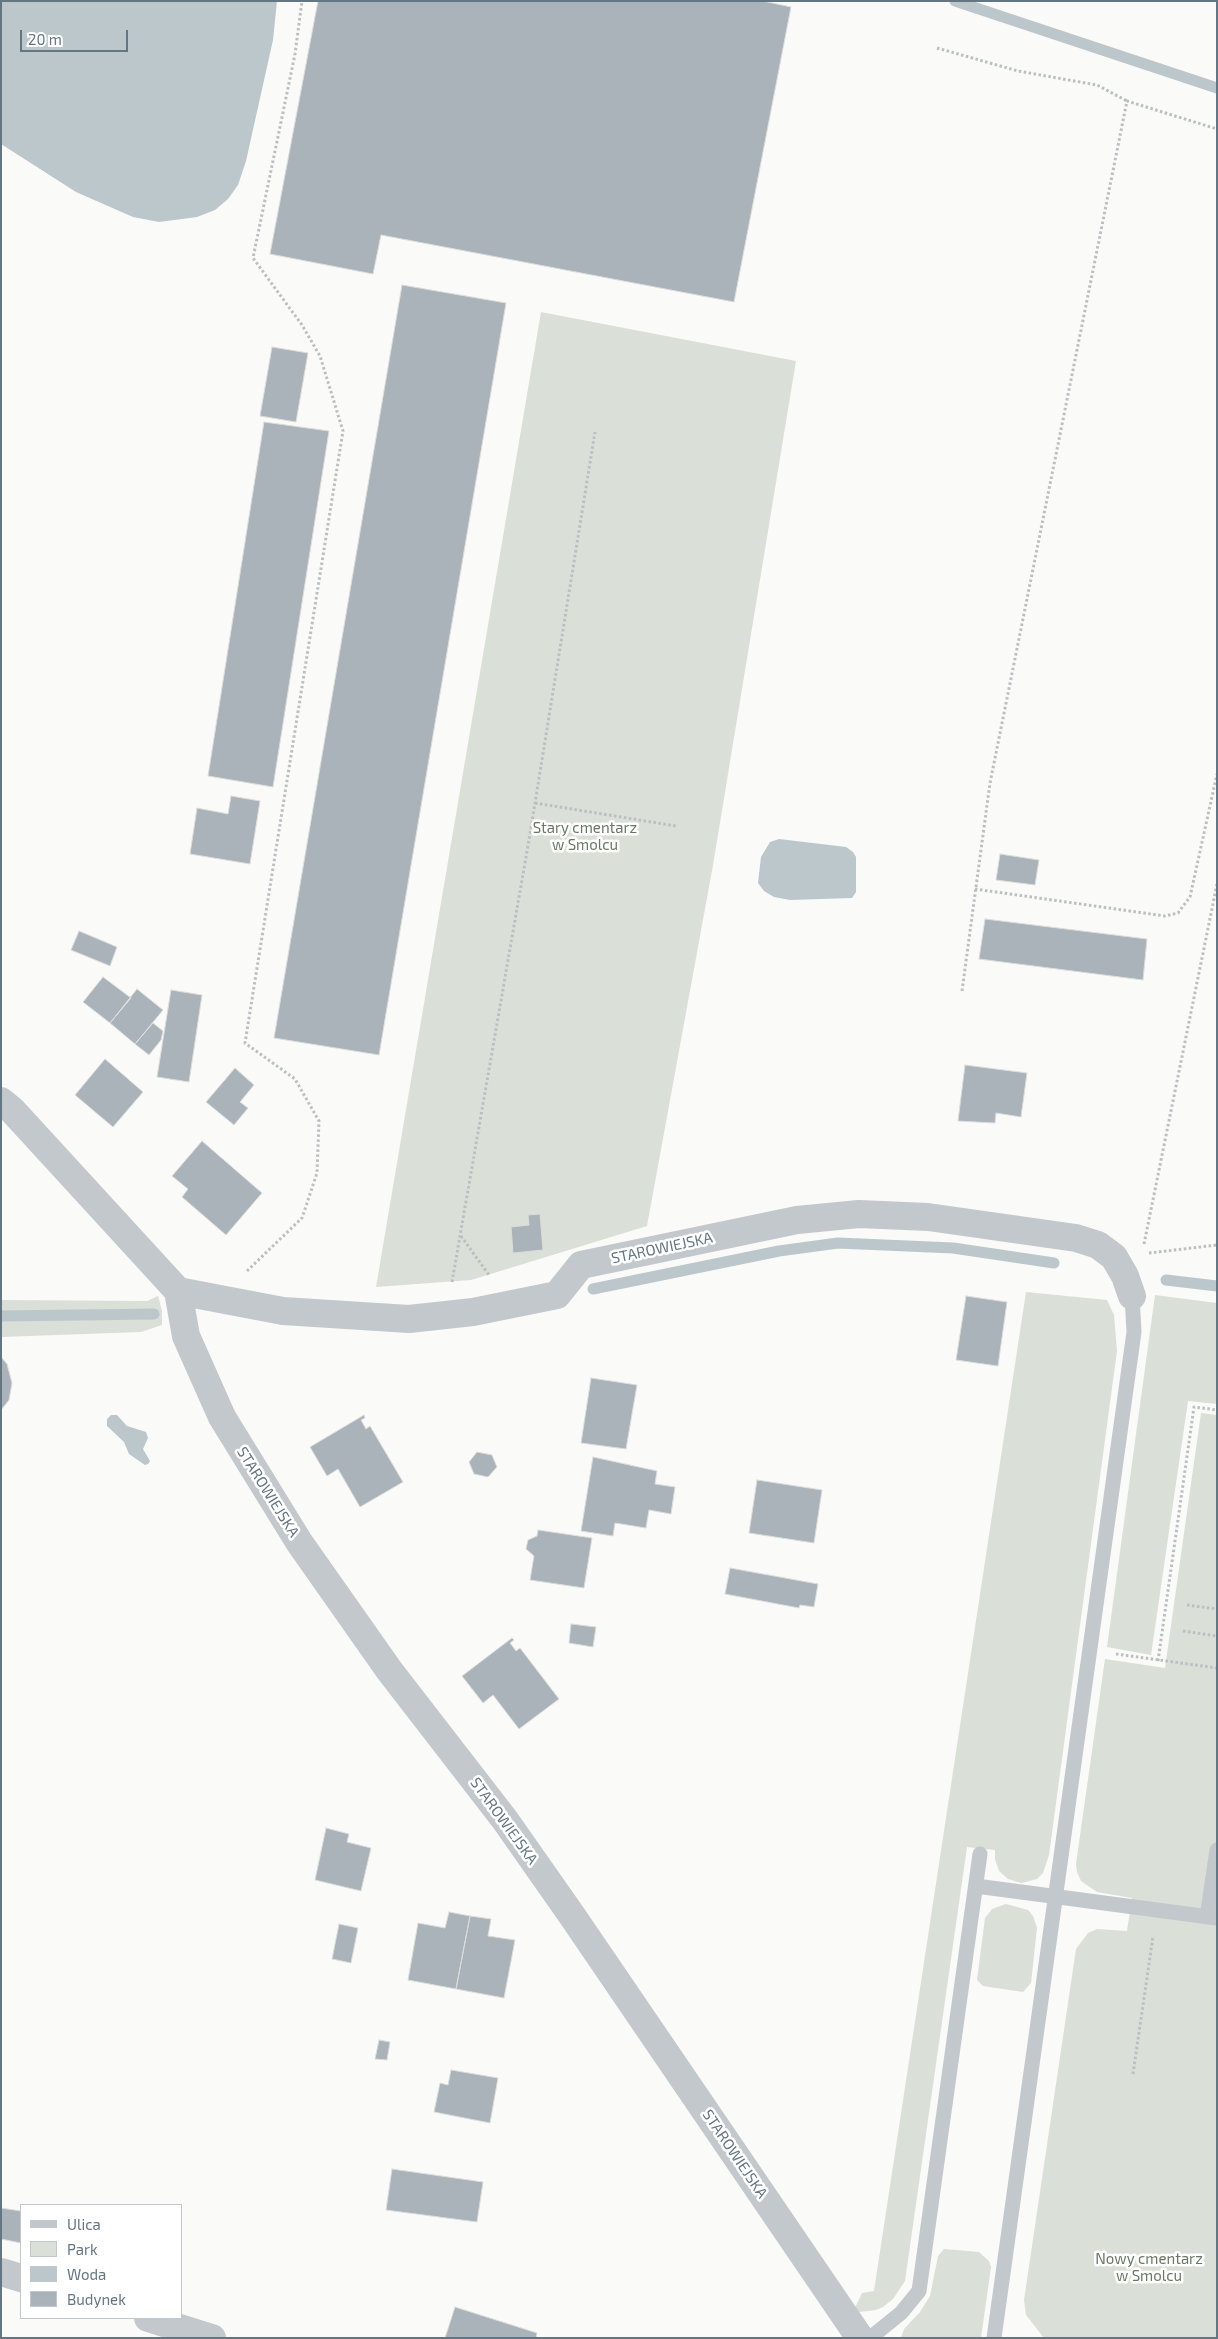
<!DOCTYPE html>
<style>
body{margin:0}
#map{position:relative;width:1218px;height:2339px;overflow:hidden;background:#fafaf8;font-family:"Exo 2",sans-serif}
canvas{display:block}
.frame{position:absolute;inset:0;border:2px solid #657683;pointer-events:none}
.legend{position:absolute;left:20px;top:2204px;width:162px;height:115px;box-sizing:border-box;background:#fff;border:1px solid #c1c8cd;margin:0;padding:6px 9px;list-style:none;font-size:15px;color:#657683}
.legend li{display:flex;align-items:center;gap:10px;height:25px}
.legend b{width:25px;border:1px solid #c1c8cd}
.scale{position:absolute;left:20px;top:30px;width:108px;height:22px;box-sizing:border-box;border:2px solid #657683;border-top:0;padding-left:6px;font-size:15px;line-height:18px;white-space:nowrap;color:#657683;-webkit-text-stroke:4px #fff;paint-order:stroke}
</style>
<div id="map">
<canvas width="1218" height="2339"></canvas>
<div class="frame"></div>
<ul class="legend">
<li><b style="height:6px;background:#c3c8cc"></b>Ulica</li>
<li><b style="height:14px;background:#dadfd7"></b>Park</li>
<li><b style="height:14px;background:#bbc7cb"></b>Woda</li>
<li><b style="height:14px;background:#aab3b9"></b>Budynek</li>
</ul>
<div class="scale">20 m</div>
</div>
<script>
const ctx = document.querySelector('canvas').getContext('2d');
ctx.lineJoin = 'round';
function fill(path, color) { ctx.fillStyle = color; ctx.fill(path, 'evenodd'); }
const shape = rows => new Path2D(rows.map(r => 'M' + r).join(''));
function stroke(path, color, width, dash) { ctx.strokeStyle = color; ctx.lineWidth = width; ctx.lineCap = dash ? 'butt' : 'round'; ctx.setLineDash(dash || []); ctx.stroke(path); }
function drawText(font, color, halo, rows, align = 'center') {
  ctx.font = font + ' "Exo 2",sans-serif'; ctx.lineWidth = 5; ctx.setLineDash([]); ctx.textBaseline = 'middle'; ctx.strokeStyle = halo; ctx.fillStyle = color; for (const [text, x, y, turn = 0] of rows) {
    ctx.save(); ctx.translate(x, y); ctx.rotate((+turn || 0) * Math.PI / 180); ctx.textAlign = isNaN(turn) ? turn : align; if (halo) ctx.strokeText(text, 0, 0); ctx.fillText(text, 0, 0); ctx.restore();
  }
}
fill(shape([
 [541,312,796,361,713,865,647,1226,471,1280,376,1287],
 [1026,1292,1107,1300,1114,1315,1117,1351,1049,1855,1043,1873,1037,1879,1021,1883,1008,1879,999,1871,995,1859,995,1850,967,1847,905,2281,893,2299,883,2307,876,2310,859,2312,854,2310,862,2293,874,2291],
 [1155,1295,1217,1303,1217,1404,1188,1401,1151,1655,1107,1647],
 [158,1296,162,1311,162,1325,141,1332,1,1337,1,1300,147,1301],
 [1201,1413,1217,1415,1217,2338,1044,2338,1026,2315,1024,2300,1076,1949,1088,1933,1097,1929,1127,1931,1132,1898,1097,1892,1081,1881,1077,1872,1076,1864,1105,1659,1165,1668],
 [1006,1904,1028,1910,1033,1916,1037,1928,1031,1983,1023,1992,983,1986,977,1980,985,1918,992,1909],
 [944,2249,979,2252,989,2261,991,2267,981,2338,901,2338,904,2329,920,2312,930,2296,938,2256]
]), '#dadfd7');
fill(shape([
 [1,1,277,1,273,40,246,161,238,185,228,199,215,210,197,217,159,222,133,217,76,192,1,144],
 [779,839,846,847,853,852,856,857,856,892,852,898,790,900,774,897,764,891,758,883,761,857,770,842],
 [111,1415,117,1415,127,1426,146,1432,148,1438,143,1449,150,1461,148,1464,145,1465,129,1454,124,1442,107,1426,107,1419]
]), '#bbc7cb');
stroke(shape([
 [955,1,1217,88],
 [1166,1280,1217,1286],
 [593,1289,779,1251,838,1243,953,1248,1054,1263],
 [1,1316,154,1314]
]), '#bbc7cb', 11);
const building = shape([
 [318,1,763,1,791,7,734,302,381,235,373,274,270,254,318,1],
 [402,285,506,303,379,1055,274,1038,402,285],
 [272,347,308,353,296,422,260,416,272,347],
 [264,422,329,431,273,787,208,776,264,422],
 [231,796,260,801,250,864,190,854,197,808,228,814,231,796],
 [1000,854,1039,860,1035,885,996,880,1000,854],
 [985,919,1147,939,1143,980,979,959,985,919],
 [79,931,117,947,110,966,71,950,79,931],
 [103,977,131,998,110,1023,83,1002,103,977],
 [137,989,163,1010,135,1044,110,1023,137,989],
 [171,990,202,995,189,1082,157,1077,171,990],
 [153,1023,163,1031,161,1040,149,1055,135,1044,153,1023],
 [105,1059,143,1092,113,1127,75,1095,105,1059],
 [965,1065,1027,1073,1021,1117,996,1113,995,1123,958,1121,965,1065],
 [235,1068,254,1085,240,1102,248,1108,234,1125,206,1102,235,1068],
 [202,1141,262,1193,226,1235,182,1197,188,1189,172,1176,202,1141],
 [540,1214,543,1250,513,1253,511,1227,529,1225,528,1215,540,1214],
 [966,1296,1007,1302,998,1366,956,1360,966,1296],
 [1,1357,7,1364,12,1383,9,1400,1,1410,1,1357],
 [591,1378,637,1385,626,1449,581,1443,591,1378],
 [364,1415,365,1418,361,1420,366,1429,370,1426,403,1482,360,1507,338,1469,327,1476,310,1447,364,1415],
 [477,1452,492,1455,497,1467,488,1477,474,1474,469,1462,477,1452],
 [593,1457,657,1471,655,1484,675,1487,671,1514,649,1510,646,1528,615,1523,613,1536,581,1531,593,1457],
 [757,1480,822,1490,814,1543,749,1533,757,1480],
 [538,1530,592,1538,584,1588,530,1580,534,1556,526,1549,528,1540,537,1536,538,1530],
 [730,1568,818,1584,814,1607,800,1605,799,1608,725,1594,730,1568],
 [571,1624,596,1627,593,1647,569,1643,571,1624],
 [512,1638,514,1640,510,1643,516,1651,520,1648,559,1699,519,1729,493,1695,483,1703,462,1676,512,1638],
 [326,1828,349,1834,347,1842,371,1848,361,1891,315,1880,326,1828],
 [449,1912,470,1916,456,1989,408,1980,418,1923,445,1928,449,1912],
 [470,1916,491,1919,488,1936,515,1940,504,1998,456,1989,470,1916],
 [339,1924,358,1928,351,1963,332,1959,339,1924],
 [379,2040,390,2042,387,2060,375,2059,379,2040],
 [451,2070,498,2078,490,2123,434,2112,440,2083,448,2085,451,2070],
 [392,2169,483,2182,477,2222,386,2210,392,2169],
 [1,2208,21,2211,21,2243,1,2239,1,2208],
 [455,2307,537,2333,536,2338,445,2338,455,2307]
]);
fill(building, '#aab3b9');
stroke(building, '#dcdcda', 1);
stroke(shape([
 [937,48,1018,71,1097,85,1127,101],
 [535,803,676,826],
 [975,889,1165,916,1178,913,1190,897,1217,774],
 [962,991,990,783,1127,101,1217,129],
 [461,1236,489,1275],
 [1144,1244,1217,884],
 [1149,1253,1217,1245],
 [247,1271,302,1218,317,1173,319,1121,295,1079,245,1043,343,431,320,356,302,325,253,258,295,54,302,1],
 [452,1282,530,834,595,432],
 [1187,1605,1217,1609],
 [1183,1631,1217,1636],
 [1116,1654,1217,1668],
 [1158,1661,1194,1407,1217,1410],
 [1133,2074,1153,1936]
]), '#bbbfc2', 3, [2.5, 2.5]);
stroke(shape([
 [976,1886,1217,1918],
 [1207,1917,1217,1850],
 [870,2338,901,2313,919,2291,980,1854],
 [994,2338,1134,1332,1132,1296]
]), '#c3c8cc', 15);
stroke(shape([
 [1,1101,12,1110,178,1291,186,1336,222,1417,299,1542,389,1670,505,1820,573,1917,860,2338],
 [178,1291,283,1311,409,1319,473,1312,557,1295,581,1265,797,1220,859,1214,928,1217,1076,1238,1098,1245,1114,1257,1125,1276,1132,1296],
 [1,2272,21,2278],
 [148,2318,212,2338]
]), '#c3c8cc', 28);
drawText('15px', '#687a64', '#fff', [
 ["Stary cmentarz",585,828],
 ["w Smolcu",585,845],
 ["Nowy cmentarz",1149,2259],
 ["w Smolcu",1149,2276]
]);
drawText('15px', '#657683', '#fff', [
 ["STAROWIEJSKA",662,1248,-12],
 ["STAROWIEJSKA",268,1492,58],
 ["STAROWIEJSKA",504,1821,54],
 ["STAROWIEJSKA",735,2154,56]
]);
</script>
